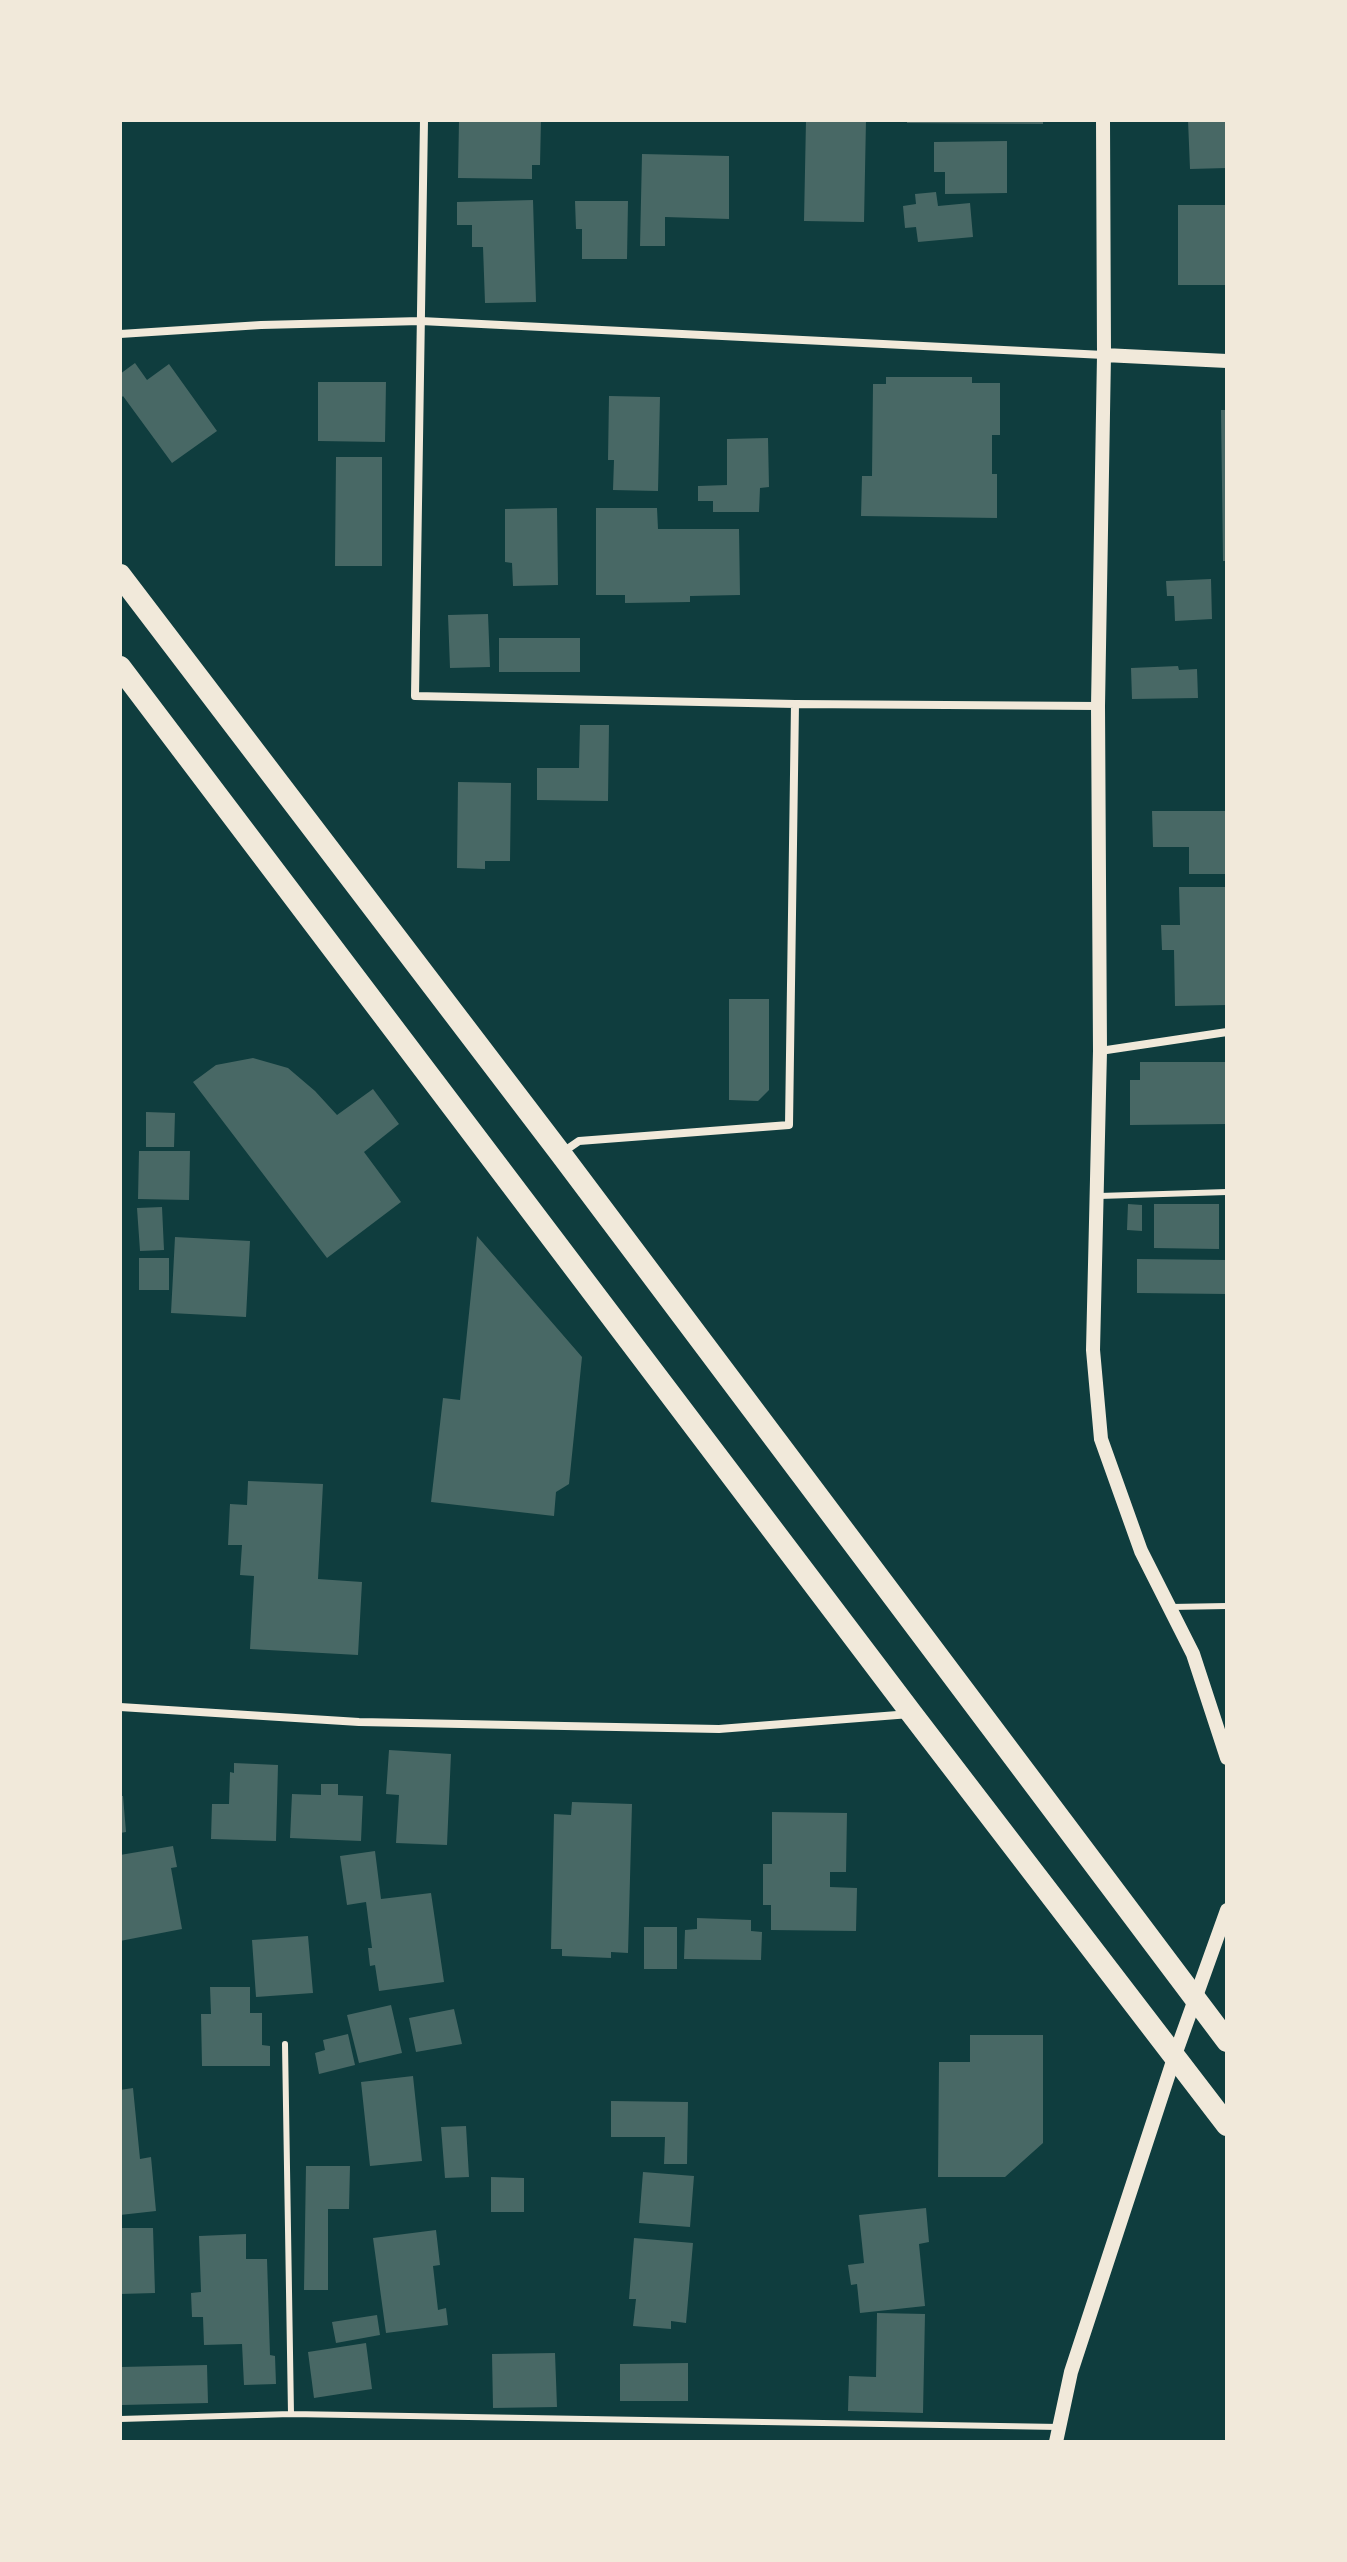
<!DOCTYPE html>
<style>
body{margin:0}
#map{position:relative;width:1347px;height:2562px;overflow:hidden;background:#0f3d3e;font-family:"Golos Text",sans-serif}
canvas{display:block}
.frame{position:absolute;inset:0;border:122px solid #f1e9da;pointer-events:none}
</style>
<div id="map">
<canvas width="1347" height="2562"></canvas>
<div class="frame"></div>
</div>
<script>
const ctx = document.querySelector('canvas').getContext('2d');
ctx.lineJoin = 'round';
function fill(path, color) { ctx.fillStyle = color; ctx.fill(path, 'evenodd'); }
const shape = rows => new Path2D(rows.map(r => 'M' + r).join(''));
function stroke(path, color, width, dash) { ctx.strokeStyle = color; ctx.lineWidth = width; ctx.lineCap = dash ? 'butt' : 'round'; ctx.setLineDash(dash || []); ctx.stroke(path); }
fill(shape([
 [459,120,541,120,540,165,532,165,532,179,458,178],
 [806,120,866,120,864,222,804,221],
 [907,120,1043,120,1043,124,907,123],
 [1188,120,1227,120,1227,168,1190,169],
 [1007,141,1007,193,945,194,945,172,934,172,934,142],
 [642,154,729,156,729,219,665,217,665,246,640,246],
 [936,192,938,206,970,203,973,237,918,242,916,227,905,228,903,206,916,204,915,194],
 [533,200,536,302,485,303,483,247,472,247,472,225,457,225,457,202],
 [575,201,628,201,627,259,582,259,582,229,576,229],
 [1178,205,1227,205,1227,285,1178,285],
 [135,363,147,380,169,364,217,431,172,463,123,396,120,399,120,374],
 [886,377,972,377,972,383,1000,383,1000,435,992,435,992,474,997,474,997,518,861,516,862,476,872,476,873,384,886,384],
 [318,382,386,382,385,442,318,441],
 [609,396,660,397,658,491,613,490,614,460,608,460],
 [1221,410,1227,410,1227,561,1223,561],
 [768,438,769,487,760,488,759,512,713,512,713,501,698,501,698,486,727,485,727,439],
 [336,457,382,457,382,566,335,566],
 [557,508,558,585,513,586,512,563,505,562,505,509],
 [596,508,657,508,658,529,739,529,740,595,690,596,690,602,625,603,625,595,596,595],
 [1211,579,1212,619,1175,621,1174,596,1167,596,1166,581],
 [488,614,490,667,450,668,448,615],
 [499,638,580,638,580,672,499,672],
 [1178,666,1179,670,1197,669,1198,698,1132,699,1131,668],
 [580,725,609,725,608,801,537,800,537,768,579,768],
 [458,782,511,783,510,861,485,861,485,869,457,868],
 [1152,811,1227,811,1227,874,1189,874,1189,847,1153,847],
 [1179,887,1227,887,1227,1005,1175,1006,1174,950,1162,950,1161,925,1180,925],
 [729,999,769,999,769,1090,758,1101,729,1100],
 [253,1058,288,1068,315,1091,337,1115,373,1089,399,1124,364,1152,401,1202,327,1258,193,1082,216,1065],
 [1140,1062,1227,1062,1227,1124,1130,1125,1130,1080,1140,1080],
 [146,1112,175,1113,174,1147,146,1147],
 [139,1151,190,1151,189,1200,138,1199],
 [1128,1204,1142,1205,1142,1231,1127,1230],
 [1154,1204,1219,1204,1219,1249,1154,1248],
 [162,1207,164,1250,140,1251,137,1208],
 [477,1236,582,1357,569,1484,556,1492,554,1516,431,1502,443,1398,460,1400],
 [175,1237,250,1241,246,1317,171,1313],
 [139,1258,169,1258,169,1290,139,1290],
 [1137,1259,1227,1260,1227,1294,1137,1293],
 [248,1481,323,1484,318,1579,362,1582,358,1655,250,1649,254,1576,240,1575,242,1545,228,1545,230,1504,247,1505],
 [389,1750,451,1754,447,1845,396,1843,399,1795,386,1794],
 [234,1763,278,1765,276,1841,211,1839,212,1804,229,1804,230,1772,234,1773],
 [321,1784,338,1784,338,1795,363,1796,361,1841,290,1838,292,1794,321,1795],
 [120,1796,123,1796,126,1832,120,1833],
 [572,1802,632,1804,628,1953,611,1952,611,1958,562,1956,562,1949,551,1949,554,1814,571,1815],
 [772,1812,847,1813,846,1872,830,1872,830,1887,857,1888,856,1931,771,1930,771,1905,763,1905,763,1864,772,1864],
 [173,1846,177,1867,171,1868,182,1929,120,1941,120,1855],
 [375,1851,381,1899,431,1893,444,1982,379,1991,375,1965,370,1966,368,1948,372,1948,366,1902,347,1905,340,1856],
 [697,1918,751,1920,751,1931,762,1932,761,1960,684,1959,685,1930,697,1929],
 [644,1927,677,1927,677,1969,644,1969],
 [308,1936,313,1993,256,1997,252,1940],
 [210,1987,250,1987,250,2013,262,2013,262,2045,270,2046,270,2066,202,2066,201,2014,211,2014],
 [391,2005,402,2053,359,2063,347,2015],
 [454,2009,462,2044,416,2052,409,2018],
 [348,2034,355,2065,319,2074,315,2053,325,2050,323,2040],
 [970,2035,1043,2035,1043,2143,1005,2177,938,2177,939,2062,970,2062],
 [413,2076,422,2161,370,2166,361,2082],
 [133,2088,140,2159,151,2157,156,2211,120,2215,120,2090],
 [611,2101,688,2102,687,2164,664,2164,665,2137,611,2137],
 [466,2126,469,2177,445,2178,441,2127],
 [306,2166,350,2166,349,2209,328,2209,328,2290,304,2290],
 [643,2172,694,2176,690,2227,639,2223],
 [491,2177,524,2178,524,2212,491,2212],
 [926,2208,929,2242,919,2244,925,2306,860,2313,857,2284,851,2285,848,2265,864,2263,859,2215],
 [120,2228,153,2228,155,2293,120,2294],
 [436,2230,440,2265,433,2266,438,2310,446,2308,448,2325,386,2333,373,2238],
 [246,2234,246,2259,267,2259,270,2355,275,2356,276,2384,244,2385,242,2344,204,2345,203,2317,192,2317,191,2293,201,2292,199,2236],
 [634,2238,693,2243,686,2323,671,2321,671,2329,633,2326,636,2299,629,2299],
 [877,2313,925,2314,923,2413,848,2411,849,2376,876,2377],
 [377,2315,380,2335,336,2343,332,2322],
 [366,2343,372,2389,314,2398,308,2352],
 [555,2353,557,2407,493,2408,492,2354],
 [688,2363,688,2401,620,2401,620,2364],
 [207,2365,208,2403,122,2405,121,2367]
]), '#486865');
stroke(shape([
 [1099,1196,1227,1192],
 [1171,1607,1227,1606],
 [285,2044,291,2414],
 [120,2419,291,2414,1059,2427]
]), '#f1e9da', 6);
stroke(shape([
 [424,120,415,696,795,704,1098,706],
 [120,334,261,325,421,321,1104,355],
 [1100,1051,1227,1032],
 [563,1152,579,1141,789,1125,795,704],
 [120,1707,359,1722,719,1729,910,1714]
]), '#f1e9da', 8);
stroke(shape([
 [1103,120,1104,355,1098,706,1100,1051,1093,1350,1101,1439,1141,1551,1193,1654,1227,1758],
 [1104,355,1227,361],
 [1056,2442,1071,2372,1175,2055,1227,1910]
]), '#f1e9da', 14);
stroke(shape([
 [120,575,561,1154,1227,2041],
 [120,667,912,1714,1227,2125]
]), '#f1e9da', 22);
</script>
